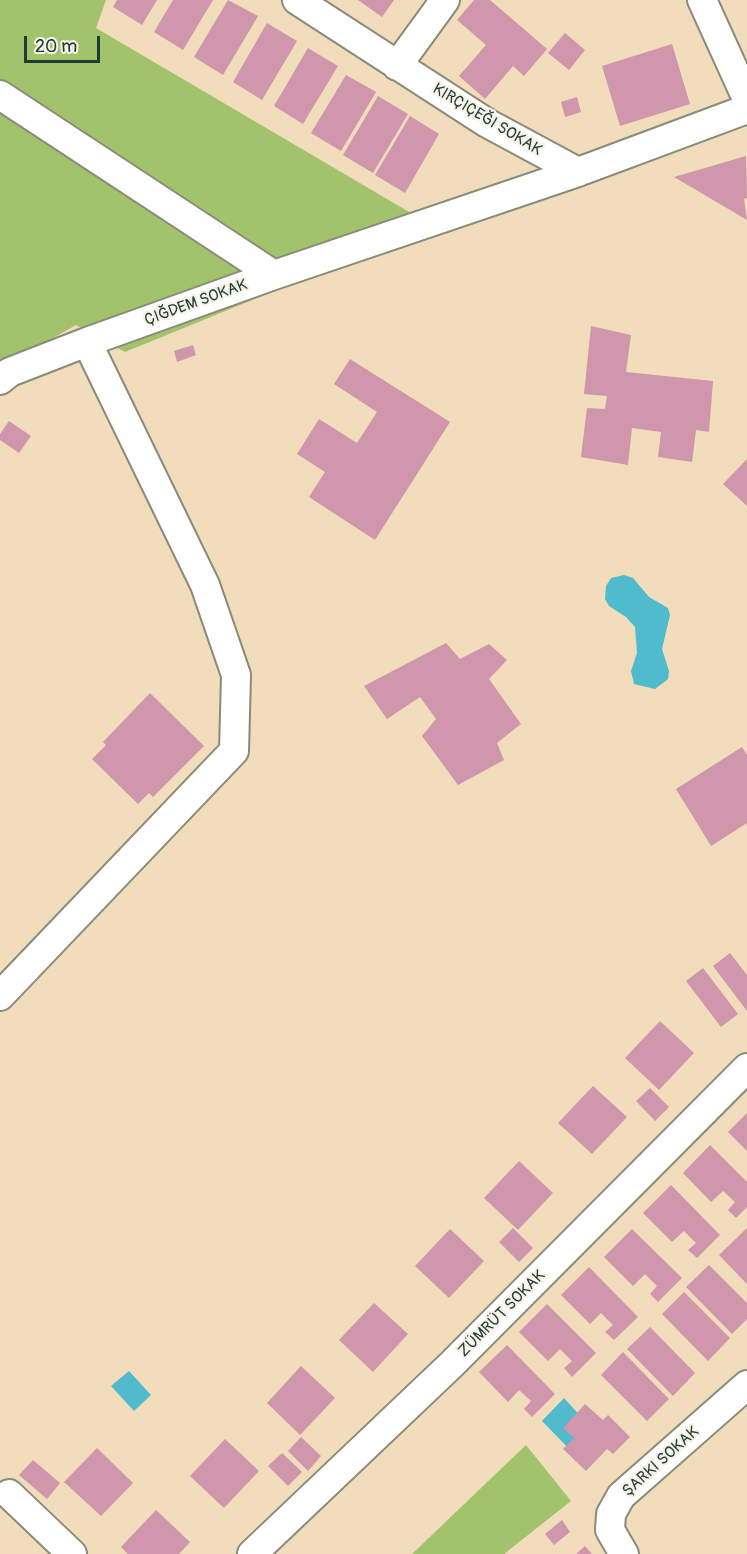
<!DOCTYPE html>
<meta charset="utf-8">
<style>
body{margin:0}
#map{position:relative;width:747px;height:1554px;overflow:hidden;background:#f1dcbc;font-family:Pangolin,sans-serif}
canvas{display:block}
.scale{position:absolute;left:24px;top:36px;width:76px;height:27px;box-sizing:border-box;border:3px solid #1f3d34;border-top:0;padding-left:8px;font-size:18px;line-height:21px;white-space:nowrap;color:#1f3d34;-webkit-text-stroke:4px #f7f3e8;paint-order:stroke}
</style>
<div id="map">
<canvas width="747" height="1554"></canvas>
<div class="scale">20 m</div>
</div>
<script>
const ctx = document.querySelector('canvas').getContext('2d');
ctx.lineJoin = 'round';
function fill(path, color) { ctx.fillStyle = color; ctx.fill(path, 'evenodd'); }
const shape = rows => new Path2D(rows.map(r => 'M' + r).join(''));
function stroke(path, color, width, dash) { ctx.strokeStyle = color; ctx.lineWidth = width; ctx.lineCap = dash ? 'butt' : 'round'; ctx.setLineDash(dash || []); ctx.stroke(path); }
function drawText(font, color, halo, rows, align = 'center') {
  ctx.font = font + ' Pangolin,sans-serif'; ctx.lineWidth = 4.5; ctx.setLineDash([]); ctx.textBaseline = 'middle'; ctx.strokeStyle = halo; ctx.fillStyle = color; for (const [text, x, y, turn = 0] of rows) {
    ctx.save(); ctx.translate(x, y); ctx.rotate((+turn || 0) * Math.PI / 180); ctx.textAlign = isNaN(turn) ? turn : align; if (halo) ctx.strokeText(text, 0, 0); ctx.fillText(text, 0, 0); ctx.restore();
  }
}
fill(shape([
 [0,0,106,0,96,28,433,226,125,352,76,325,0,368],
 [526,1445,571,1501,504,1554,412,1554]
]), '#a2c36b');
fill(shape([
 [624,575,633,578,649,597,668,608,670,615,662,649,669,671,668,679,655,689,634,684,631,671,637,653,635,627,626,617,609,606,605,599,606,586,611,578],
 [129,1371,151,1395,134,1411,111,1386],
 [564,1398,584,1420,588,1451,579,1459,542,1421]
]), '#50bbcd');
fill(shape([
 [117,0,157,0,142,25,113,7],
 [173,0,213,0,183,50,154,32],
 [228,0,258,16,223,75,194,57],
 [358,0,394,0,382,17],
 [474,0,490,0,547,49,524,76,513,66,485,99,459,76,486,45,457,20],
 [267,23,297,41,262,100,233,82],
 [565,33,585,50,569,70,548,53],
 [672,44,690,104,620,126,602,66],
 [308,48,338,66,303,124,274,106],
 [346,75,376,92,341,151,311,133],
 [378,96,408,114,373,173,343,155],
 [577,97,581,112,565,117,561,102],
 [410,116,439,134,405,193,375,175],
 [746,156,747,198,744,199,747,220,674,177],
 [591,326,631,335,626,372,713,381,709,432,696,430,692,462,658,457,661,432,632,428,628,465,581,457,587,408,605,409,607,396,584,394],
 [193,345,196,355,177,362,174,351],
 [350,359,450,422,375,540,309,497,325,472,297,454,319,419,357,443,377,412,334,384],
 [9,421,31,436,19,453,0,440,0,434],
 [747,459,747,506,723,484],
 [446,643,460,659,489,644,507,660,489,679,521,724,497,743,504,760,458,785,422,736,436,719,420,697,387,719,364,686],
 [150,693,204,746,153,797,149,793,138,804,92,759,106,745,103,742],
 [742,747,747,755,747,823,711,846,676,789],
 [730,953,747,975,747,1011,713,966],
 [703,968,738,1014,721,1027,686,981],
 [660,1021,694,1053,659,1090,625,1058],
 [593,1086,627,1117,592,1154,558,1123],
 [650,1088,669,1107,655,1121,636,1101],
 [747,1113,747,1151,728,1132],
 [710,1145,747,1182,747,1207,736,1218,728,1210,735,1202,723,1191,711,1202,683,1173],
 [519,1161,553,1193,518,1230,484,1198],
 [671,1185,720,1235,697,1258,688,1250,696,1243,684,1231,672,1242,643,1213],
 [513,1228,533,1248,519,1262,499,1242],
 [747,1228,747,1284,719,1255],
 [450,1229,484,1261,449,1298,415,1266],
 [632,1229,682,1278,658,1302,650,1294,657,1286,645,1274,633,1286,604,1257],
 [709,1265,747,1303,747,1319,732,1334,686,1287],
 [589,1267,638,1317,614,1340,605,1332,613,1325,601,1313,590,1324,561,1295],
 [684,1292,730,1338,708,1361,662,1314],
 [374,1303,408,1334,373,1372,339,1340],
 [547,1304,596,1353,572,1377,564,1368,572,1361,560,1349,548,1361,519,1332],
 [650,1327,695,1373,673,1396,627,1349],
 [507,1345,555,1394,532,1417,524,1409,531,1401,519,1390,508,1402,479,1372],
 [623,1352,669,1399,647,1421,601,1375],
 [301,1366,335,1398,300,1435,267,1403],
 [585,1404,603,1420,608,1415,630,1437,613,1454,607,1449,586,1471,563,1449,574,1438,563,1428],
 [301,1437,321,1456,308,1471,288,1451],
 [225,1439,259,1471,224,1508,190,1476],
 [97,1448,133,1483,101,1516,64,1482],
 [282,1453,302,1472,288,1486,268,1466],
 [33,1460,60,1483,47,1499,19,1475],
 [156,1510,190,1542,179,1554,128,1554,121,1547],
 [562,1520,570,1532,554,1545,545,1534],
 [585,1546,592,1554,576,1554]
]), '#cf96ac');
const minor = shape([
 [297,0,487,123,578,172],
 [702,0,747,99],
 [397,66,445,0],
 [0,95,274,275],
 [0,380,10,372,87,342,274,275,578,172,747,109],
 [0,996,234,751,236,675,205,585,87,342],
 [9,1494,72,1554],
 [252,1554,452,1364,747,1068],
 [624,1554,610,1530,611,1514,621,1496,747,1385]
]);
stroke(minor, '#888c78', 32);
stroke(minor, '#fff', 28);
drawText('16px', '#1f3d34', '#f7f3e8', [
 ["KIRÇIÇEĞI SOKAK",487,120,31],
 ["ÇIĞDEM SOKAK",196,303,-20],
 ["ZÜMRÜT SOKAK",502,1314,-45],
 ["ŞARKI SOKAK",661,1462,-42]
]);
</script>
